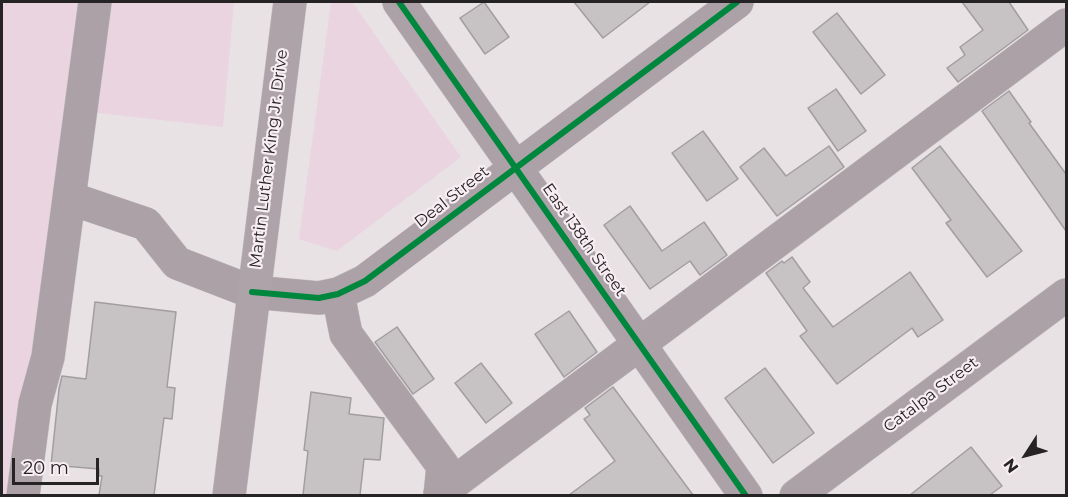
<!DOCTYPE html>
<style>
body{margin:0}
#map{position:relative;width:1068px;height:497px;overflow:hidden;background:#e8e2e5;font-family:Montserrat,sans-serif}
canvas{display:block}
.frame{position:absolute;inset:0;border:3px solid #262325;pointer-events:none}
.north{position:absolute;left:996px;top:425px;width:60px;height:60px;-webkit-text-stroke:4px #f7edf2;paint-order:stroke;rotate:234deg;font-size:16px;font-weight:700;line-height:24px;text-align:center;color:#262325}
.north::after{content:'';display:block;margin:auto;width:21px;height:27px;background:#262325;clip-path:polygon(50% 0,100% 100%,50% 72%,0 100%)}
.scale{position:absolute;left:12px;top:458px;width:87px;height:27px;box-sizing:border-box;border:3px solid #262325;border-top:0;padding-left:8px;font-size:18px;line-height:21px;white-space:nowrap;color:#262325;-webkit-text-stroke:4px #f7edf2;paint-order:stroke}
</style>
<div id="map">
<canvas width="1068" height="497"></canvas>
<div class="frame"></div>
<div class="north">N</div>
<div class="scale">20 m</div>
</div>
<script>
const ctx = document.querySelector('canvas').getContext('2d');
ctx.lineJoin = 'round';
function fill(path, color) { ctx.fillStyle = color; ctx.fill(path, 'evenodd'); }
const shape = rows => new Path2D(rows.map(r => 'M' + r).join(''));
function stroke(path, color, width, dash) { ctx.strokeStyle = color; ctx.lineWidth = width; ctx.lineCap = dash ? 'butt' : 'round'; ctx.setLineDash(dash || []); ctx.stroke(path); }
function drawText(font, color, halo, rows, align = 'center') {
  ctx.font = font + ' Montserrat,sans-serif'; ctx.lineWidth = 4.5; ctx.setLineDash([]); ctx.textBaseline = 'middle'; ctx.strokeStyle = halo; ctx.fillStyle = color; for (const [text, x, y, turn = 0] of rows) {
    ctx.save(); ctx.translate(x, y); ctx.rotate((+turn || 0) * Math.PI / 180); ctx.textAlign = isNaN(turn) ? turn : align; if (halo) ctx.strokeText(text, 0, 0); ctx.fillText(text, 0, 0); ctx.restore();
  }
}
fill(shape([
 [2,2,234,2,223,127,81,111,24,496,2,495],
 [331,2,352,2,461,157,337,251,299,239]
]), '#ead4df');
const building = shape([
 [484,2,509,37,485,54,460,18,484,2],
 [574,2,650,2,603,38,574,2],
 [962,2,1009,2,1028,30,958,82,947,68,965,55,960,47,983,30,962,2],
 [837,13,885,75,861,94,813,32,837,13],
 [836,89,866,131,838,151,808,108,836,89],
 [1009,91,1031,122,1029,123,1066,174,1066,231,982,111,1009,91],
 [703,131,738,179,707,201,672,153,703,131],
 [829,146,844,167,777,216,740,167,764,148,786,176,829,146],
 [940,146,1022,251,987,277,946,223,951,220,912,168,940,146],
 [630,206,662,251,704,222,727,255,700,275,690,261,650,289,604,225,630,206],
 [792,257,810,282,803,288,833,327,910,272,943,320,918,337,912,328,837,384,800,336,807,331,766,273,782,261,784,263,792,257],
 [95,302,176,312,167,387,175,388,172,419,164,418,154,495,99,495,102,476,99,476,99,469,51,465,59,389,62,376,86,379,95,302],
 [569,311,597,352,564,377,535,334,569,311],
 [397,327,434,379,413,394,375,342,397,327],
 [481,363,512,403,486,423,455,383,481,363],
 [765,368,814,433,773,463,725,398,765,368],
 [613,387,693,495,569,495,615,461,584,419,590,415,585,408,613,387],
 [311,392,351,398,349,414,384,418,380,460,364,459,360,495,303,495,308,451,304,450,311,392],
 [971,447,1002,486,990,495,910,495,971,447]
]);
fill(building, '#c7c3c5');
stroke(building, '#a29d9f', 1.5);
const minor = shape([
 [399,2,746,496],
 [69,198,146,224,177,263,252,292,319,298,338,294,365,281,737,2],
 [338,294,346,334,443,466,440,496],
 [440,493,1066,25],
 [23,496,35,404,48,357,95,2],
 [796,496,1066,295]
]);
const major = shape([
 [229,496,290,2]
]);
stroke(minor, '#c4c0c2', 34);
stroke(major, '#c4c0c2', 34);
stroke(minor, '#aca1a7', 33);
stroke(major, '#afa3aa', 33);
stroke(shape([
 [399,2,746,496],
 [252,292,319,298,338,294,365,281,737,2]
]), '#00873e', 6);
drawText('16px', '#262325', '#f7edf2', [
 ["Martin Luther King Jr. Drive",269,159,-83],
 ["Deal Street",452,197,-38],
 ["East 138th Street",584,240,55],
 ["Catalpa Street",931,395,-37]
]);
</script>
